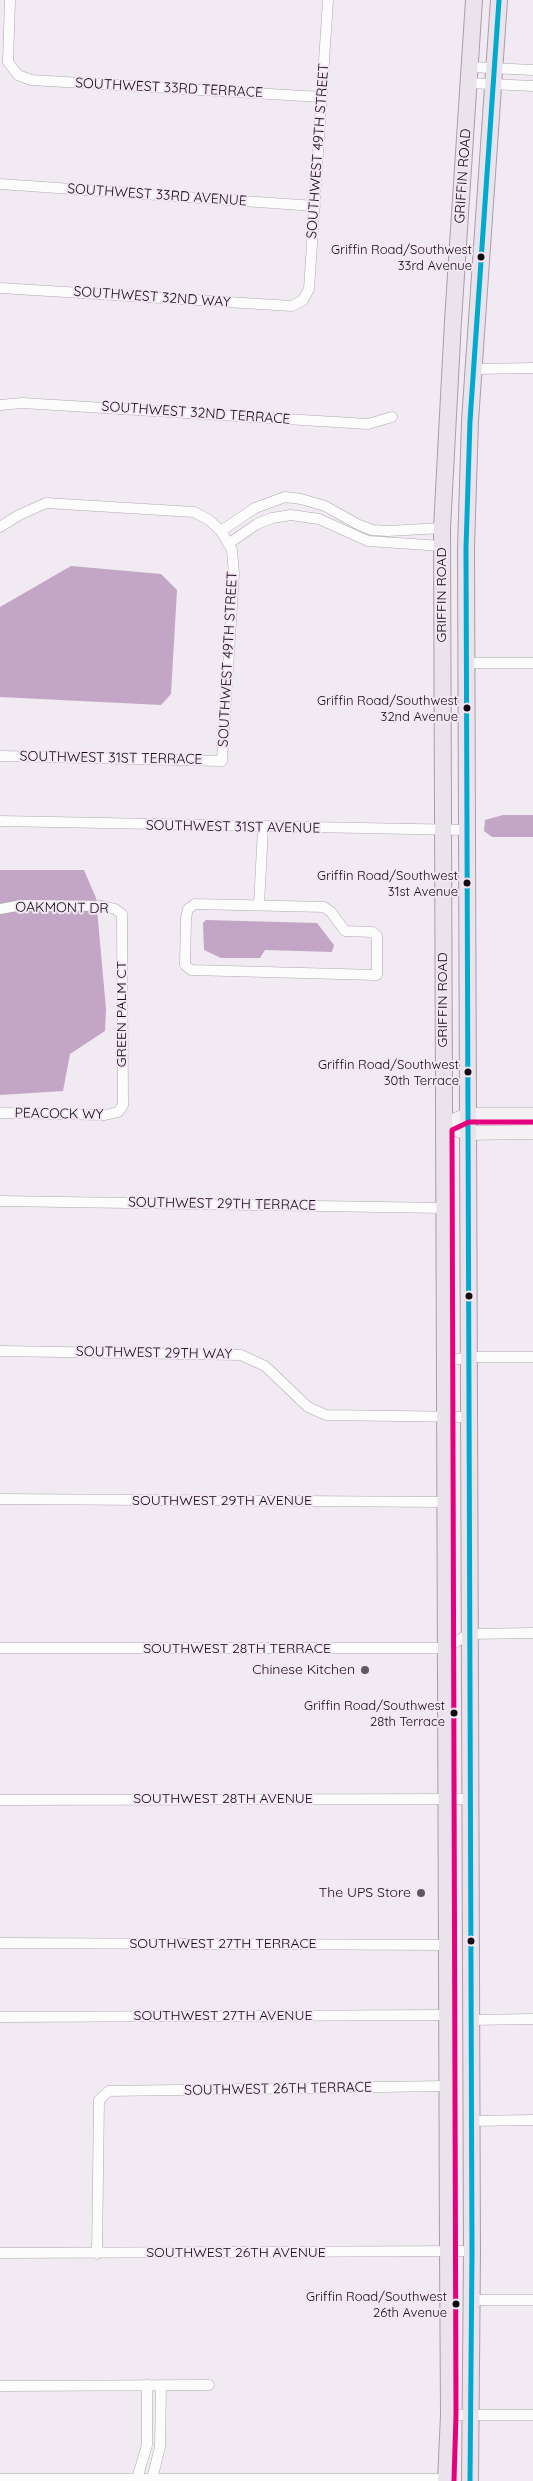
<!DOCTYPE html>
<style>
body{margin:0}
canvas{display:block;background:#f1eaf2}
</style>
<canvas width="533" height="2481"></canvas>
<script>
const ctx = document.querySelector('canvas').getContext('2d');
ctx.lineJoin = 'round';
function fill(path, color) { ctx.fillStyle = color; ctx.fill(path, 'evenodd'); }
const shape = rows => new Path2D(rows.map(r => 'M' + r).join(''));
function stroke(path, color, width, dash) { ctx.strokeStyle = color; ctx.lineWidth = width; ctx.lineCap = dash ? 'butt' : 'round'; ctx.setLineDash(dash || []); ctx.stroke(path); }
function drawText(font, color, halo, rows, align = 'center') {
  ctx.font = font + ' Quicksand,sans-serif'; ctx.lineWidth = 4; ctx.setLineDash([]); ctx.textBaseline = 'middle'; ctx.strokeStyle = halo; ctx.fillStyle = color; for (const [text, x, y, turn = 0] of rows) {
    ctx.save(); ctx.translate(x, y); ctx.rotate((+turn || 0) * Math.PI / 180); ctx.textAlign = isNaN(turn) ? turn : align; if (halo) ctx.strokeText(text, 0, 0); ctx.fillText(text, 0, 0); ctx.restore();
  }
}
fill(shape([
 [71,566,161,574,177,590,171,694,161,705,0,697,0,607],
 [503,815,533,815,533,837,492,837,484,831,485,820],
 [0,870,84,870,96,898,106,1009,105,1031,70,1054,63,1091,0,1095],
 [206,920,317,923,334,945,332,952,265,950,260,958,221,958,204,950,203,923]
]), '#c3a5c5');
const minor = shape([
 [10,0,8,62,18,75,31,80,321,97],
 [470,67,533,70],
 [469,83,533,86],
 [0,184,315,206],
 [0,288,292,306,303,300,309,289,328,0],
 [474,369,533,368],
 [0,405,22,403,368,424,392,417],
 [0,527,19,515,46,503,194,512,209,520,221,531,232,550,234,574,222,761,0,756],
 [221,531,255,508,285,497,301,499,325,506,359,525,372,530,388,531,442,528],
 [228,544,257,524,272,518,291,515,319,519,368,541,442,546],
 [464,663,533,663],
 [0,821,465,830],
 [195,904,324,907,331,912,345,931,372,932,377,936,377,975,191,970,185,965,186,918,188,909,195,904],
 [259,905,263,828],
 [0,909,22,905,103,906,115,909,122,914,123,1105,118,1112,105,1115,0,1113],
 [0,1201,444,1208],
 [0,1351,241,1355,265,1366,308,1407,326,1415,468,1417],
 [444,1362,468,1357,533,1357],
 [0,1499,445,1502],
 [0,1648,446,1648,469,1634,533,1633],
 [0,1800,470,1799],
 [0,1943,447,1945],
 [0,2017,447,2015],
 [471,2020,533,2019],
 [471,2121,533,2120],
 [0,2253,472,2251],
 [97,2254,99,2100,109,2091,447,2086],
 [472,2300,533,2300],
 [0,2386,209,2385],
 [449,2415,533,2415],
 [0,2479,446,2479],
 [137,2479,147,2445,147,2385],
 [152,2479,160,2447,161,2385]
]);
const secondary = shape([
 [444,1125,467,1115,533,1115],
 [444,1125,467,1133,533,1132]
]);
const primary = shape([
 [446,2481,449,2415,448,2251,442,528,453,321,474,0],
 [470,2481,472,2251,466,548,470,421,499,0]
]);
stroke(minor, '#ada8ae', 11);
stroke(secondary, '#ada8ae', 15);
stroke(primary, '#aa9daa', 18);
stroke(minor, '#fdfcfd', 10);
stroke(secondary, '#f4f0f4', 14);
stroke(primary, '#eae3eb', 16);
stroke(shape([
 [470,2481,472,2251,466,548,470,421,499,0]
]), '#00a9ce', 5);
stroke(shape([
 [454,2481,456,2415,452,1130,469,1122,533,1122]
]), '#e5007d', 5);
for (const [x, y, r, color] of [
 [481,257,4.5,"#100c10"],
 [467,708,4.5,"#100c10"],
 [467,883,4.5,"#100c10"],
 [468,1072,4.5,"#100c10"],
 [469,1296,4.5,"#100c10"],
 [365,1670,5,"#5f5a5f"],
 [454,1713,4.5,"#100c10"],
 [421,1893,5,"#5f5a5f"],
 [471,1941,4.5,"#100c10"],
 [456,2304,4.5,"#100c10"]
]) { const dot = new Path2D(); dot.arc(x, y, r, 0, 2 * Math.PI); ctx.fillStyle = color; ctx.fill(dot); stroke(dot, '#f4e6f5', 2); }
drawText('13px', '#100c10', '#f4e6f5', [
 ["Griffin Road/Southwest",472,250],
 ["33rd Avenue",472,266],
 ["Griffin Road/Southwest",458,701],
 ["32nd Avenue",458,717],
 ["Griffin Road/Southwest",458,876],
 ["31st Avenue",458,892],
 ["Griffin Road/Southwest",459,1065],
 ["30th Terrace",459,1081],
 ["Griffin Road/Southwest",445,1706],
 ["28th Terrace",445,1722],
 ["Griffin Road/Southwest",447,2297],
 ["26th Avenue",447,2313]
], 'right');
drawText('14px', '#100c10', '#f4e6f5', [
 ["SOUTHWEST 33RD TERRACE",169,88,3],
 ["SOUTHWEST 49TH STREET",318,151,-86],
 ["GRIFFIN ROAD",463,176,-86],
 ["SOUTHWEST 33RD AVENUE",157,195,4],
 ["SOUTHWEST 32ND WAY",152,297,4],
 ["SOUTHWEST 32ND TERRACE",196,413,4],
 ["GRIFFIN ROAD",442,595,-90],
 ["SOUTHWEST 49TH STREET",228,659,-87],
 ["SOUTHWEST 31ST TERRACE",111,758,1],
 ["SOUTHWEST 31ST AVENUE",233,827,1],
 ["OAKMONT DR",62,908,1],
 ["GRIFFIN ROAD",443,1000,-90],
 ["GREEN PALM CT",122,1014,-90],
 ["PEACOCK WY",59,1114,1],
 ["SOUTHWEST 29TH TERRACE",222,1204,1],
 ["SOUTHWEST 29TH WAY",154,1353,1],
 ["SOUTHWEST 29TH AVENUE",222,1501],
 ["SOUTHWEST 28TH TERRACE",237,1649],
 ["SOUTHWEST 28TH AVENUE",223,1799],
 ["SOUTHWEST 27TH TERRACE",223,1944],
 ["SOUTHWEST 27TH AVENUE",223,2016],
 ["SOUTHWEST 26TH TERRACE",278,2089,-1],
 ["SOUTHWEST 26TH AVENUE",236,2253]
]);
drawText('14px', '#100c10', '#f4e6f5', [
 ["Chinese Kitchen",355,1670],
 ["The UPS Store",411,1893]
], 'right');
</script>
